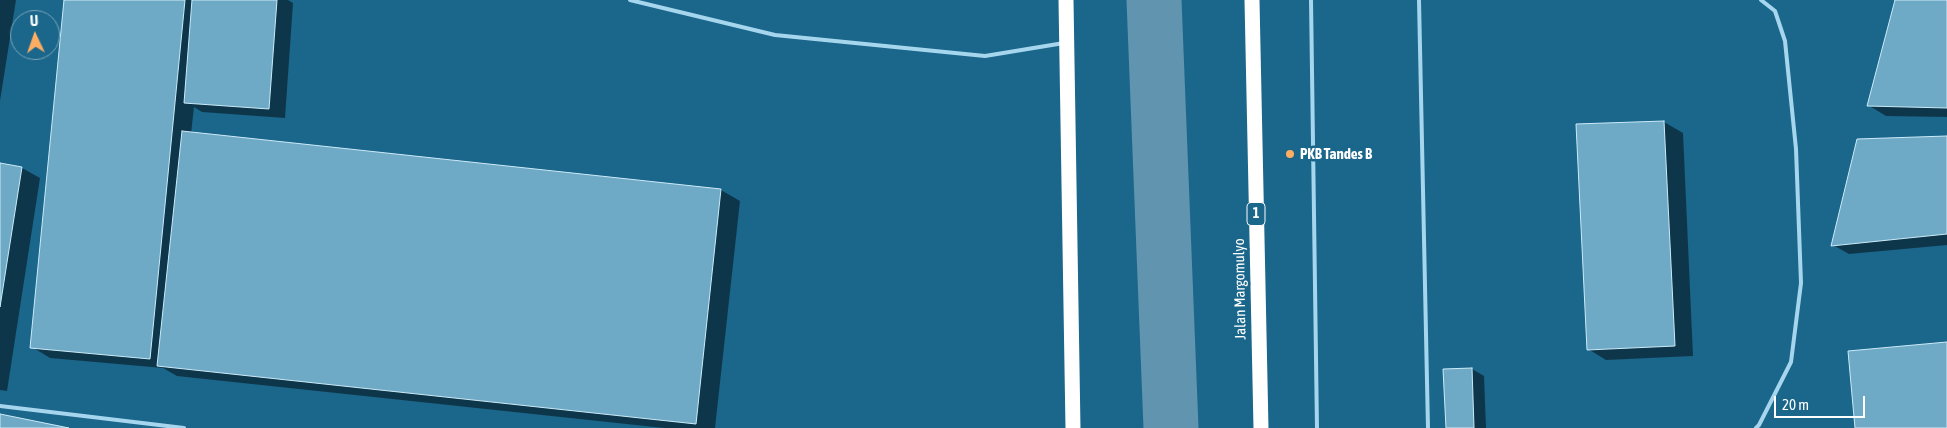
<!DOCTYPE html>
<style>
body{margin:0}
#map{position:relative;width:1947px;height:428px;overflow:hidden;background:#1b668b;font-family:"Asap Condensed",sans-serif}
canvas{display:block}
.north{position:absolute;left:10px;top:10px;width:50px;height:50px;box-sizing:border-box;background:#1b668b;border:1px solid #76a3b9;border-radius:50%;rotate:357deg;font-size:14px;font-weight:700;line-height:20px;text-align:center;color:#fff}
.north::after{content:'';display:block;margin:auto;width:18px;height:22px;background:#fead63;clip-path:polygon(50% 0,100% 100%,50% 72%,0 100%)}
.scale{position:absolute;left:1774px;top:396px;width:91px;height:22px;box-sizing:border-box;border:2px solid #fff;border-top:0;padding-left:6px;font-size:15px;line-height:18px;white-space:nowrap;color:#fff;-webkit-text-stroke:4px #1b668b;paint-order:stroke}
</style>
<div id="map">
<canvas width="1947" height="428"></canvas>
<div class="north">U</div>
<div class="scale">20 m</div>
</div>
<script>
const ctx = document.querySelector('canvas').getContext('2d');
ctx.lineJoin = 'round';
function fill(path, color) { ctx.fillStyle = color; ctx.fill(path, 'evenodd'); }
const shape = rows => new Path2D(rows.map(r => 'M' + r).join(''));
function stroke(path, color, width, dash) { ctx.strokeStyle = color; ctx.lineWidth = width; ctx.lineCap = dash ? 'butt' : 'round'; ctx.setLineDash(dash || []); ctx.stroke(path); }
function drawText(font, color, halo, rows, align = 'center') {
  ctx.font = font + ' "Asap Condensed",sans-serif'; ctx.lineWidth = 5; ctx.setLineDash([]); ctx.textBaseline = 'middle'; ctx.strokeStyle = halo; ctx.fillStyle = color; for (const [text, x, y, turn = 0] of rows) {
    ctx.save(); ctx.translate(x, y); ctx.rotate((+turn || 0) * Math.PI / 180); ctx.textAlign = isNaN(turn) ? turn : align; if (halo) ctx.strokeText(text, 0, 0); ctx.fillText(text, 0, 0); ctx.restore();
  }
}
fill(shape([
 [0,0,16,0,0,101],
 [65,0,288,0,293,3,285,118,202,112,194,107,191,134,721,190,740,201,715,428,664,428,177,376,163,368,50,358,32,347],
 [1896,0,1947,0,1947,117,1886,116,1868,105],
 [1664,122,1683,133,1693,356,1606,360,1588,349,1577,126],
 [1947,137,1947,245,1849,254,1833,245],
 [0,164,22,168,40,178,7,391,0,390],
 [1472,369,1484,376,1486,428,1447,428]
]), '#0007');
stroke(shape([
 [1154,0,1171,428]
]), '#6194ae', 55);
const building = shape([
 [64,0,185,0,150,359,30,348,64,0],
 [192,0,277,0,269,109,184,103,192,0],
 [1895,0,1947,0,1947,108,1867,106,1895,0],
 [1664,121,1675,346,1587,350,1576,124,1664,121],
 [182,131,721,189,696,424,157,366,182,131],
 [1947,136,1947,234,1831,246,1857,139,1947,136],
 [0,163,22,167,0,307,0,163],
 [1947,342,1947,428,1855,428,1848,351,1947,342],
 [1472,368,1474,428,1446,428,1443,369,1472,368],
 [0,414,69,428,0,428,0,414]
]);
fill(building, '#6ea9c5');
stroke(building, '#ccebf9', 1);
stroke(shape([
 [630,0,775,35,985,56,1064,43],
 [1311,0,1317,428],
 [1419,0,1428,428],
 [0,406,184,428],
 [1756,428,1759,425,1791,362,1801,283,1796,149,1785,41,1775,11,1761,0]
]), '#a6d6ed', 4);
stroke(shape([
 [1066,0,1073,428],
 [1252,0,1261,428]
]), '#fff', 15);
for (const [x, y, r, color] of [
 [1290,154,5,"#fead63"]
]) { const dot = new Path2D(); dot.arc(x, y, r, 0, 2 * Math.PI); ctx.fillStyle = color; ctx.fill(dot); stroke(dot, '#1b668b', 2); }
for (const [x, y, w] of [
 [1256,214,18]
]) { const box = new Path2D(); box.roundRect(x - w / 2, y - 11.5, w, 23, 4); ctx.fillStyle = '#1b668b'; ctx.fill(box); stroke(box, '#fff', 1); }
drawText('bold 14px', '#fff', null, [
 ["1",1256,214]
]);
drawText('bold 15px', '#fff', '#1b668b', [
 ["PKB Tandes B",1300,154]
], 'left');
drawText('15px', '#fff', '#1b668b', [
 ["Jalan Margomulyo",1240,289,-91]
]);
</script>
